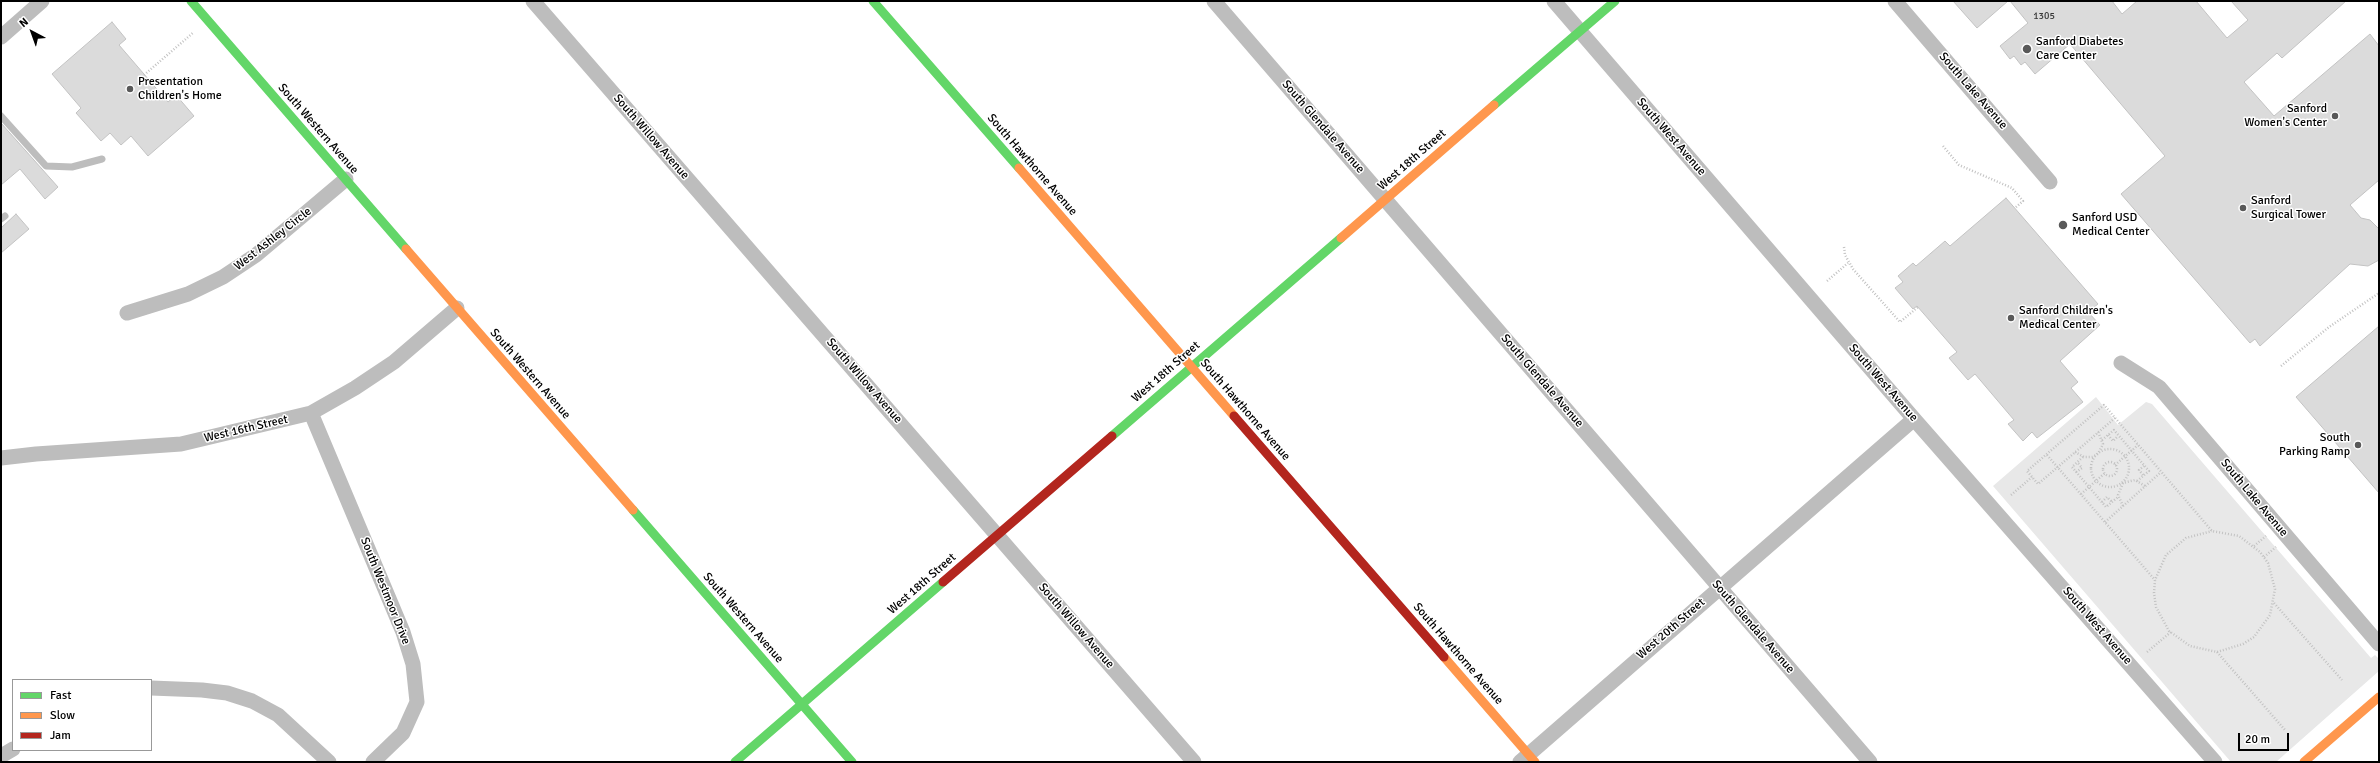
<!DOCTYPE html>
<style>
body{margin:0}
#map{position:relative;width:2380px;height:763px;overflow:hidden;background:#fff;font-family:Signika,sans-serif}
canvas{display:block}
.frame{position:absolute;inset:0;border:2px solid #000;pointer-events:none}
.legend{position:absolute;left:12px;top:679px;width:140px;height:72px;box-sizing:border-box;background:#fff;border:1px solid #999;margin:0;padding:5px 7px;list-style:none;font-size:12px;color:#000}
.legend li{display:flex;align-items:center;gap:8px;height:20px}
.legend b{width:20px;border:1px solid #999}
.north{position:absolute;left:12px;top:12px;width:40px;height:40px;-webkit-text-stroke:3px #fff;paint-order:stroke;rotate:319deg;font-size:11px;font-weight:700;line-height:16px;text-align:center;color:#000}
.north::after{content:'';display:block;margin:auto;width:14px;height:18px;background:#000;clip-path:polygon(50% 0,100% 100%,50% 72%,0 100%)}
.scale{position:absolute;left:2238px;top:733px;width:51px;height:18px;box-sizing:border-box;border:2px solid #000;border-top:0;padding-left:5px;font-size:12px;line-height:14px;white-space:nowrap;color:#000;-webkit-text-stroke:3px #fff;paint-order:stroke}
</style>
<div id="map">
<canvas width="2380" height="763"></canvas>
<div class="frame"></div>
<ul class="legend">
<li><b style="height:5px;background:#63d668"></b>Fast</li>
<li><b style="height:5px;background:#ff974d"></b>Slow</li>
<li><b style="height:5px;background:#b3261e"></b>Jam</li>
</ul>
<div class="north">N</div>
<div class="scale">20 m</div>
</div>
<script>
const ctx = document.querySelector('canvas').getContext('2d');
ctx.lineJoin = 'round';
function fill(path, color) { ctx.fillStyle = color; ctx.fill(path, 'evenodd'); }
const shape = rows => new Path2D(rows.map(r => 'M' + r).join(''));
function stroke(path, color, width, dash) { ctx.strokeStyle = color; ctx.lineWidth = width; ctx.lineCap = dash ? 'butt' : 'round'; ctx.setLineDash(dash || []); ctx.stroke(path); }
function drawText(font, color, halo, rows, align = 'center') {
  ctx.font = font + ' Signika,sans-serif'; ctx.lineWidth = 3; ctx.setLineDash([]); ctx.textBaseline = 'middle'; ctx.strokeStyle = halo; ctx.fillStyle = color; for (const [text, x, y, turn = 0] of rows) {
    ctx.save(); ctx.translate(x, y); ctx.rotate((+turn || 0) * Math.PI / 180); ctx.textAlign = isNaN(turn) ? turn : align; if (halo) ctx.strokeText(text, 0, 0); ctx.fillText(text, 0, 0); ctx.restore();
  }
}
fill(shape([
 [2096,397,2118,425,2146,402,2152,404,2371,658,2375,655,2379,659,2379,671,2276,762,2231,762,1993,486]
]), '#e8e8e8');
const building = shape([
 [1953,1,2008,1,1977,28,1953,1],
 [2010,1,2112,1,2122,14,2137,1,2196,1,2227,38,2248,20,2231,1,2346,1,2282,58,2277,53,2244,82,2274,116,2370,34,2379,46,2379,180,2350,205,2361,218,2370,220,2379,229,2379,260,2368,266,2350,264,2260,346,2255,339,2250,343,2121,194,2165,156,2070,44,2035,74,2025,62,2021,65,2014,56,2010,59,2000,46,2028,23,2010,1],
 [112,22,126,39,119,45,168,102,176,95,194,116,148,156,131,136,121,145,110,133,101,141,76,113,81,108,52,74,112,22],
 [1,123,58,187,45,199,20,169,1,185,1,123],
 [2006,198,2098,304,2088,312,2100,325,2060,361,2078,382,2071,388,2083,402,2037,438,2032,432,2023,441,2008,424,2014,420,1975,374,1968,380,1949,358,1957,352,1917,306,1913,309,1895,288,1903,282,1898,276,1913,263,1916,266,1945,241,1950,246,2006,198],
 [16,214,29,229,1,253,1,228,16,214],
 [2379,326,2379,493,2296,397,2379,326]
]);
fill(building, '#dbdbdb');
stroke(building, '#c3c3c3', 1);
stroke(shape([
 [144,75,194,32],
 [1943,146,1959,165,2012,188,2023,201,2015,208],
 [1844,247,1845,255,1853,269,1900,322,1918,307],
 [1827,281,1848,263],
 [2281,366,2329,327,2379,293],
 [2115,418,2038,484,2027,471,2104,405,2212,531,2239,536,2260,552,2268,563,2275,589,2270,615,2254,637,2243,644,2217,652,2190,646,2169,631,2156,607,2154,593,2155,580,2166,555,2186,538,2212,531],
 [2108,435,2113,441,2118,436],
 [2102,440,2114,430,2149,471,2137,481],
 '2091 468a19 19 0 1 1 38 0a19 19 0 1 1-38 0Z',
 [2075,452,2084,457,2092,457,2098,454,2103,444,2098,432],
 [2047,455,2155,580],
 [2083,457,2072,467,2106,507,2118,497],
 '2103 469a7 7 0 1 1 14 0a7 7 0 1 1-14 0Z',
 [2115,465,2138,445],
 [2076,472,2082,468,2077,462],
 [2143,475,2139,470,2144,466],
 [2081,494,2105,473],
 [2011,495,2032,477],
 [2102,502,2107,497,2112,502],
 [2123,506,2118,495,2123,483,2135,480,2145,486],
 [2105,522,2161,472],
 [2254,546,2266,536],
 [2264,557,2276,547],
 [2274,603,2342,680],
 [2147,652,2171,632],
 [2217,652,2285,730]
]), '#c2c2c2', 2.5, [1, 2]);
stroke(shape([
 [1,116,46,166,72,167,102,159],
 [1,219,5,216]
]), '#bdbdbd', 7);
stroke(shape([
 [533,1,1194,762],
 [1214,1,1870,762],
 [1554,1,1914,419,2215,762],
 [1895,1,2050,182],
 [1,37,42,1],
 [127,313,188,294,223,277,256,255,346,179],
 [2121,363,2159,387,2379,644],
 [311,413,403,632,413,664,417,702,403,733,373,762],
 [1,458,36,454,181,444,311,413,355,388,394,362,457,308],
 [151,688,202,690,227,693,252,701,278,715,329,762],
 [1,756,13,749],
 [1520,762,1914,419]
]), '#bdbdbd', 15);
stroke(shape([
 [191,1,406,249],
 [873,1,1019,168],
 [1494,105,1615,1],
 [1112,436,1341,238],
 [633,510,852,762],
 [735,762,943,582]
]), '#63d668', 9);
stroke(shape([
 [1019,168,1234,416],
 [1341,238,1494,105],
 [406,249,633,510],
 [1444,657,1535,762],
 [2304,762,2379,697]
]), '#ff974d', 9);
stroke(shape([
 [1234,416,1444,657],
 [943,582,1112,436]
]), '#b3261e', 9);
for (const [x, y, r, color] of [
 [2027,49,5,"#595959"],
 [130,89,4,"#595959"],
 [2335,116,4,"#595959"],
 [2243,208,4,"#595959"],
 [2063,225,5,"#595959"],
 [2011,318,4,"#595959"],
 [2358,445,4,"#595959"]
]) { const dot = new Path2D(); dot.arc(x, y, r, 0, 2 * Math.PI); ctx.fillStyle = color; ctx.fill(dot); stroke(dot, '#fff', 1.5); }
drawText('10px', '#373737', null, [
 ["1305",2044,16]
]);
drawText('12px', '#000', '#fff', [
 ["Sanford Diabetes",2036,42],
 ["Care Center",2036,56],
 ["Presentation",138,82],
 ["Children's Home",138,96],
 ["Sanford",2327,109,"right"],
 ["Women's Center",2327,123,"right"],
 ["Sanford",2251,201],
 ["Surgical Tower",2251,215],
 ["Sanford USD",2072,218],
 ["Medical Center",2072,232],
 ["Sanford Children's",2019,311],
 ["Medical Center",2019,325],
 ["South",2350,438,"right"],
 ["Parking Ramp",2350,452,"right"]
], 'left');
drawText('12px', '#000', '#fff', [
 ["South Lake Avenue",1973,91,49],
 ["South Glendale Avenue",1323,127,49],
 ["South Western Avenue",318,129,49],
 ["South Willow Avenue",651,137,49],
 ["South West Avenue",1671,137,49],
 ["West 18th Street",1412,160,-41],
 ["South Hawthorne Avenue",1032,165,49],
 ["West Ashley Circle",273,239,-38],
 ["West 18th Street",1166,372,-41],
 ["South Western Avenue",530,374,49],
 ["South Willow Avenue",864,381,49],
 ["South Glendale Avenue",1542,381,49],
 ["South West Avenue",1883,383,49],
 ["South Hawthorne Avenue",1245,410,49],
 ["West 16th Street",246,429,-13],
 ["South Lake Avenue",2254,498,50],
 ["West 18th Street",922,584,-41],
 ["South Westmoor Drive",385,591,68],
 ["South Western Avenue",743,618,49],
 ["South Willow Avenue",1076,626,49],
 ["South West Avenue",2097,626,49],
 ["South Glendale Avenue",1753,627,49],
 ["West 20th Street",1671,629,-41],
 ["South Hawthorne Avenue",1458,654,49]
]);
</script>
